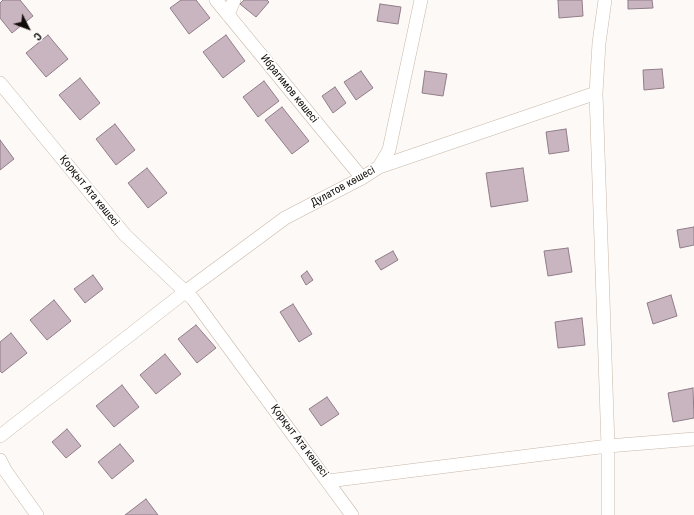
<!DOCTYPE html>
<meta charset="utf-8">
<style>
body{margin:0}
#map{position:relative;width:694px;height:515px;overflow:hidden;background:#fdf9f6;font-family:"Roboto Condensed",sans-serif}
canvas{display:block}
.north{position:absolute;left:8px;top:8px;width:40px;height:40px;-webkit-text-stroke:3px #fff;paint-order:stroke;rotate:132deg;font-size:11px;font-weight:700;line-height:16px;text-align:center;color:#120d08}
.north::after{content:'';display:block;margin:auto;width:14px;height:18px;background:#120d08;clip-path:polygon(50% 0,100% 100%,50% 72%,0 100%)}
</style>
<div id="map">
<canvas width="694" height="515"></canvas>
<div class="north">С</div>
</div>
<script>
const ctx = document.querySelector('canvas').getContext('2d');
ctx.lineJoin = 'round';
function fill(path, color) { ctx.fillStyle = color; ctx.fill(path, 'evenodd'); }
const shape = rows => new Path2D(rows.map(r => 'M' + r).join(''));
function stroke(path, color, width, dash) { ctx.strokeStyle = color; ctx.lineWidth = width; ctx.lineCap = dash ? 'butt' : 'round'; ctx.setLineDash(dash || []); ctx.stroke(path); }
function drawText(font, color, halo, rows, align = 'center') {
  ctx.font = font + ' "Roboto Condensed",sans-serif'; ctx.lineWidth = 3.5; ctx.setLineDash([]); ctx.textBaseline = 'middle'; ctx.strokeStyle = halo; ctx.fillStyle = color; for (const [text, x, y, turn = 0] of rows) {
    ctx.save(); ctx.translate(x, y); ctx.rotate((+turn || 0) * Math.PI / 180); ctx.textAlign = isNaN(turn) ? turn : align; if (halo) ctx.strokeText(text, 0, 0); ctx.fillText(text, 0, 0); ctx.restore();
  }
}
const building = shape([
 [3,0,20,0,33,16,12,33,0,18,0,3,3,0],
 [181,0,196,0,210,18,189,34,170,8,181,0],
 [244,0,267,0,269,2,256,17,240,4,244,0],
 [558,0,582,0,583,16,559,18,558,0],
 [628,0,652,0,653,8,628,9,628,0],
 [380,4,401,7,398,24,377,21,380,4],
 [48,35,68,59,46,77,26,53,48,35],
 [226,35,245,61,223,78,203,52,226,35],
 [662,69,664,88,644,90,643,70,662,69],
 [361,71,373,88,356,100,344,82,361,71],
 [425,71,447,74,443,96,422,93,425,71],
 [80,78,100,103,80,120,59,95,80,78],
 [264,81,279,101,258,117,243,97,264,81],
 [335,87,346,103,333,113,322,96,335,87],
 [282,107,309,141,292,154,265,120,282,107],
 [115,124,135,150,116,165,96,139,115,124],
 [566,129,569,151,549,154,546,132,566,129],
 [0,140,14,159,0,170,0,140],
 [147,168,167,193,148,208,128,183,147,168],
 [523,168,528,201,491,207,486,173,523,168],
 [694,227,694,245,680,248,677,230,694,227],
 [568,248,572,272,548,276,544,251,568,248],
 [393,251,398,260,381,270,375,261,393,251],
 [307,271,313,280,306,285,301,276,307,271],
 [93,275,103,289,85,303,74,289,93,275],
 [671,295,677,316,653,324,647,303,671,295],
 [54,300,71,321,47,340,30,320,54,300],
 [293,304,312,334,299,342,280,312,293,304],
 [582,318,585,345,558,348,555,322,582,318],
 [196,325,216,348,197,363,178,339,196,325],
 [11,333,27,353,2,373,0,371,0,342,11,333],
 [165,354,181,374,156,394,140,375,165,354],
 [122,385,139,407,114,427,96,406,122,385],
 [693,388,694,418,673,422,668,393,693,388],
 [327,397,339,414,321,426,309,409,327,397],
 [67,429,81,446,66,458,52,442,67,429],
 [120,444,134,461,112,479,98,462,120,444],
 [146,499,158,515,125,515,146,499]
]);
fill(building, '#c8b5c0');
stroke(building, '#907d88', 1);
const minor = shape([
 [216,0,362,178],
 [228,15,234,0],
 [0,83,125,235,193,299,352,515],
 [379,167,596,93,599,43,605,0],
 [0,436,185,292,285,218,362,178,379,167,389,150,421,0],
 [0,460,5,470,37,515],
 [328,481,608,446,596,93],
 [608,515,608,446,694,439]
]);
stroke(minor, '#c7b8a9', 14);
stroke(minor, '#fff', 13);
drawText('11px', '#120d08', '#fff', [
 ["Ибрагимов көшесі",289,89,51],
 ["Дулатов көшесі",343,187,-29],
 ["Қорқыт Ата көшесі",89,191,51],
 ["Қорқыт Ата көшесі",299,441,53]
]);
</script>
